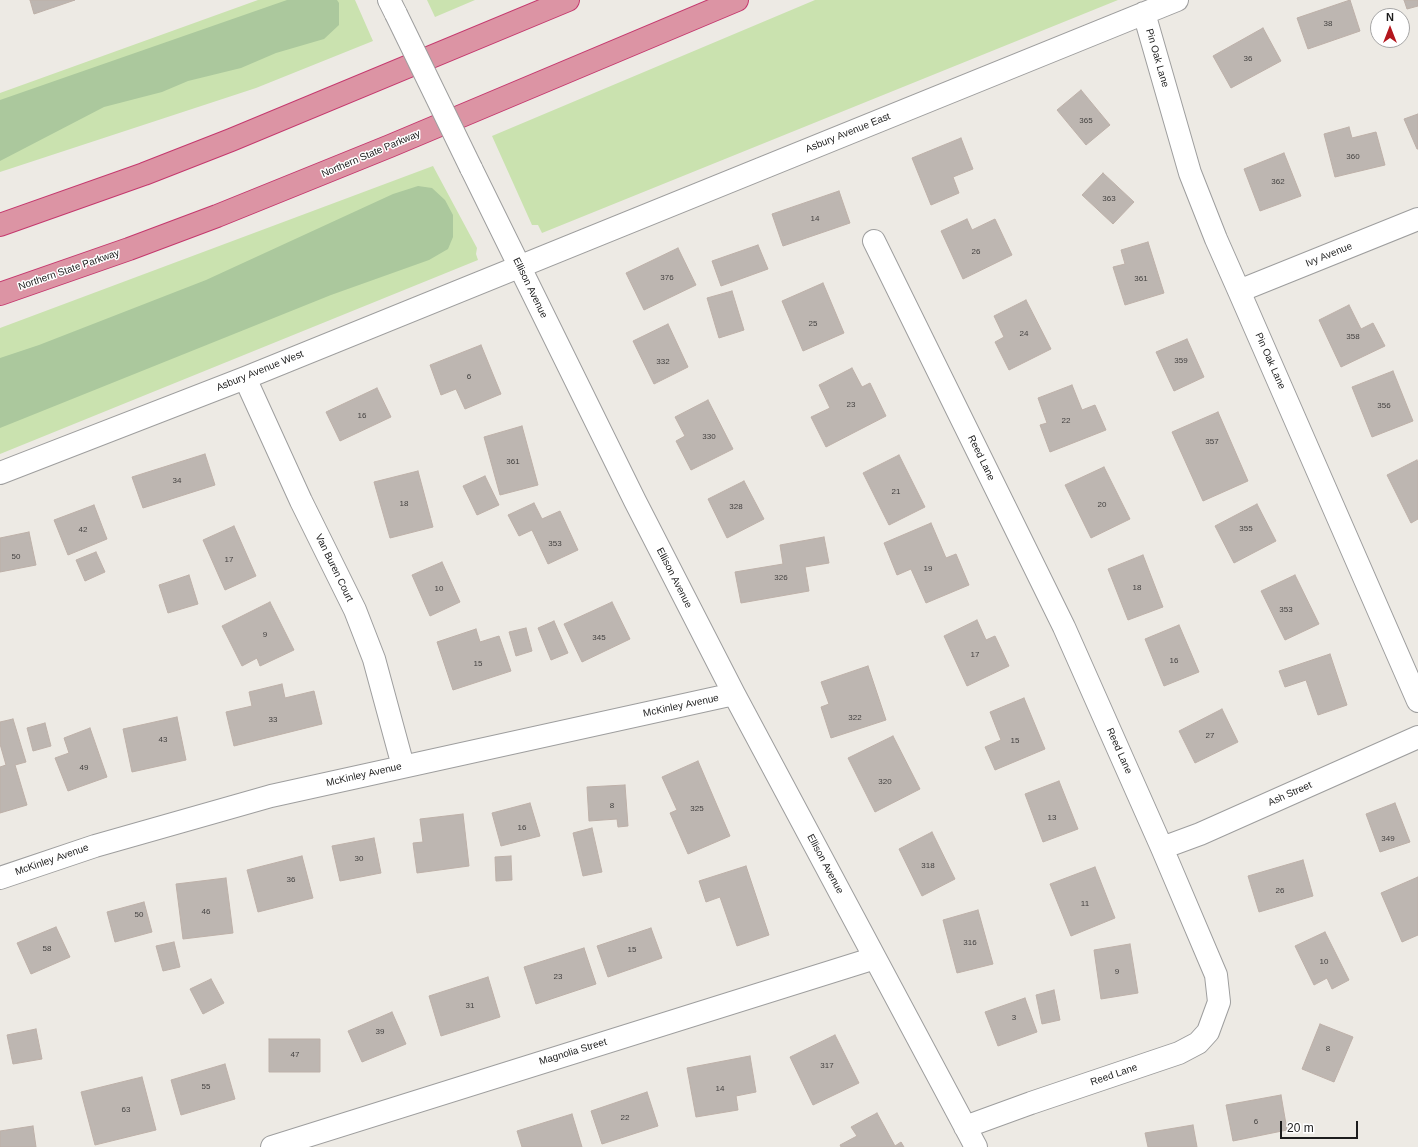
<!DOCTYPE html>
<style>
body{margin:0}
#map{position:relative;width:1418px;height:1147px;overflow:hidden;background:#edeae4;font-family:Helvetica,sans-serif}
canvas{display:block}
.north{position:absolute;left:1370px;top:8px;width:40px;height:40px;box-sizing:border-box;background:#fff;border:1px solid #a5a5a5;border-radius:50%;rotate:0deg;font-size:11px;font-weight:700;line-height:16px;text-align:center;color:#1d1d1d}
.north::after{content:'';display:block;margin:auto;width:14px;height:18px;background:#b3161d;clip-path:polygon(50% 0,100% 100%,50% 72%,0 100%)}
.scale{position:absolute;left:1280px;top:1121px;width:78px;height:18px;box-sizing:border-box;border:2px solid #1d1d1d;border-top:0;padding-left:5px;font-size:12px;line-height:14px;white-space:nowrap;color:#1d1d1d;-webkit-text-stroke:3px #fff;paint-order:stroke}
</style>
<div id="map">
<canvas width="1418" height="1147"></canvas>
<div class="north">N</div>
<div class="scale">20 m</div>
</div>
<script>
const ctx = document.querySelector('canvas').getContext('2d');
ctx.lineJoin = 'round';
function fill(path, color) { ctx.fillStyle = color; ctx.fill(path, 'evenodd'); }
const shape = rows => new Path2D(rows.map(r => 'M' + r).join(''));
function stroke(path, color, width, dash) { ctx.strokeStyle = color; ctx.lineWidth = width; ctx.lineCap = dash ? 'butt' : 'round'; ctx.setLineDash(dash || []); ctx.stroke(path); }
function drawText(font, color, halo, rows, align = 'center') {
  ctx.font = font + ' Helvetica,sans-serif'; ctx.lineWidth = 3; ctx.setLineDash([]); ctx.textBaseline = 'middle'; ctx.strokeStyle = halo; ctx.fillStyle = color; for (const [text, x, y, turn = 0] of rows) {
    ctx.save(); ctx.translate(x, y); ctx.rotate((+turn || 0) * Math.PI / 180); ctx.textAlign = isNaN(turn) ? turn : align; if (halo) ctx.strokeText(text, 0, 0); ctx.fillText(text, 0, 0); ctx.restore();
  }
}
fill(shape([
 [258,0,355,0,373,41,256,88,0,172,0,93],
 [427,0,475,0,435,17],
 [815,0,1118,0,542,233,538,225,532,225,492,136],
 [433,166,477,248,476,254,478,260,0,454,0,328]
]), '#cae2af');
fill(shape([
 [287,0,337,0,339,3,339,25,324,39,276,53,241,68,188,81,162,92,104,107,0,161,0,100],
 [418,186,432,188,445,200,453,215,453,237,448,249,429,260,331,295,0,428,0,358,39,345,206,280,393,194]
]), '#abc89d');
const building = shape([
 [30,0,75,0,34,14,30,0],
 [1350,0,1360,31,1308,49,1297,18,1350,0],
 [1404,0,1418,0,1418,6,1407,9,1404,0],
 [1263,28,1281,61,1231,88,1213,56,1263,28],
 [1081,90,1110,125,1086,145,1057,110,1081,90],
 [1418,114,1418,149,1417,149,1404,119,1418,114],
 [1349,127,1352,138,1376,132,1385,165,1335,177,1324,134,1349,127],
 [961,138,973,169,953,177,959,193,931,205,912,158,961,138],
 [1284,153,1301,196,1260,211,1244,169,1284,153],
 [1103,173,1134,202,1113,224,1082,195,1103,173],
 [839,191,850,223,783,246,772,214,839,191],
 [967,219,972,230,995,219,1012,255,963,279,941,231,967,219],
 [1148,242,1164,293,1125,305,1113,267,1125,264,1121,250,1148,242],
 [758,245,768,269,721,286,712,261,758,245],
 [678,248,696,285,644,310,626,273,678,248],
 [823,283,844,333,803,351,782,301,823,283],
 [732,291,744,330,719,338,707,298,732,291],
 [1026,300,1051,349,1009,370,995,342,1004,337,994,316,1026,300],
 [1349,305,1361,329,1373,323,1385,346,1341,367,1319,320,1349,305],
 [668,324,688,367,654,384,633,341,668,324],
 [1187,339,1204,377,1174,391,1156,352,1187,339],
 [481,345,501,394,465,409,456,389,441,395,430,365,481,345],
 [852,368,862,387,870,383,886,416,826,447,811,417,830,408,819,385,852,368],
 [1393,371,1413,421,1372,437,1352,387,1393,371],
 [1072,385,1082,410,1095,405,1106,430,1050,452,1040,425,1047,423,1038,398,1072,385],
 [377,388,391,417,340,441,326,412,377,388],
 [708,400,733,449,691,470,676,441,685,436,675,417,708,400],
 [1218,412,1248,481,1203,501,1172,432,1218,412],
 [522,426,538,485,500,495,484,437,522,426],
 [205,454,215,485,143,508,132,477,205,454],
 [899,455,925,507,889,525,863,473,899,455],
 [1417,460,1418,463,1418,519,1411,523,1387,475,1417,460],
 [1104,467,1130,519,1091,538,1065,485,1104,467],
 [418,471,433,527,390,538,374,482,418,471],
 [485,476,499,505,477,515,463,486,485,476],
 [744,481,764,519,727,538,708,499,744,481],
 [534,503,542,519,560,511,578,550,548,564,532,530,519,536,508,515,534,503],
 [1257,504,1276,541,1234,563,1215,526,1257,504],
 [94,505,107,539,68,555,54,520,94,505],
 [931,523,946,558,956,554,969,585,926,603,911,569,897,575,884,543,931,523],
 [234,526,256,576,225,590,203,540,234,526],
 [29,532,36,565,0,572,0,538,29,532],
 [824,537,829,563,805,567,809,591,741,603,735,572,783,564,780,545,824,537],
 [96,552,105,572,85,581,76,560,96,552],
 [1143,555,1163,607,1128,620,1108,569,1143,555],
 [442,562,460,602,430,616,412,575,442,562],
 [189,575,198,604,168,613,159,585,189,575],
 [1295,575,1319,624,1285,640,1261,591,1295,575],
 [270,602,294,650,260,666,257,658,242,666,222,626,270,602],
 [612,602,630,639,582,662,564,624,612,602],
 [977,620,986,640,995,636,1009,666,967,686,944,636,977,620],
 [554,621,568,653,551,660,538,628,554,621],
 [1179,625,1199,672,1164,686,1145,639,1179,625],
 [526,628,532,651,516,656,509,632,526,628],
 [476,629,480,642,499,636,511,671,453,690,437,642,476,629],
 [1330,654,1347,705,1318,715,1306,680,1285,687,1279,671,1330,654],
 [868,666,886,720,831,738,821,707,829,704,821,682,868,666],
 [282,684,285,698,314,691,322,724,234,746,226,712,252,706,249,692,282,684],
 [1024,698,1045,749,995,770,985,747,1001,740,990,712,1024,698],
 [1222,709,1238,742,1195,763,1179,731,1222,709],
 [177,717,186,760,132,772,123,729,177,717],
 [13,719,26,762,15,765,27,805,0,813,0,767,6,765,0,744,0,722,13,719],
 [45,723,51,746,33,751,27,728,45,723],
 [90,728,107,777,68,791,55,758,69,753,64,738,90,728],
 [893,736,920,789,875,812,848,758,893,736],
 [698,761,730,836,688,854,670,813,677,810,662,777,698,761],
 [1059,781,1078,829,1043,842,1025,794,1059,781],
 [625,785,628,826,618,827,617,819,589,821,587,787,625,785],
 [530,803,540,836,501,846,492,813,530,803],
 [1395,803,1410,842,1380,852,1366,814,1395,803],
 [463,814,469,866,417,873,413,843,423,842,420,819,463,814],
 [592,828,602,872,583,876,573,833,592,828],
 [932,832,955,879,922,896,899,849,932,832],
 [374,838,381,873,340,881,332,846,374,838],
 [302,856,313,898,258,912,247,870,302,856],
 [511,856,512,880,496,881,495,857,511,856],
 [1303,860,1313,896,1259,912,1248,876,1303,860],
 [746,866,769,935,737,946,720,897,706,902,699,881,746,866],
 [1095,867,1115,918,1071,936,1050,884,1095,867],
 [1418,877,1418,935,1402,942,1381,893,1418,877],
 [226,878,233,933,183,939,176,884,226,878],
 [144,902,152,932,115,942,107,912,144,902],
 [978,910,993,964,957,973,943,920,978,910],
 [56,927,70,957,31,974,17,943,56,927],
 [651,928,662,958,608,977,597,946,651,928],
 [1325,932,1349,980,1332,989,1327,978,1314,985,1295,946,1325,932],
 [174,942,180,967,163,971,156,946,174,942],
 [1130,944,1138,993,1101,999,1094,950,1130,944],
 [584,948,596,984,536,1004,524,967,584,948],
 [488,977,500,1017,441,1036,429,996,488,977],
 [211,979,224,1003,203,1014,190,989,211,979],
 [1054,990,1060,1020,1042,1024,1036,995,1054,990],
 [1025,998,1037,1032,998,1046,985,1012,1025,998],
 [392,1012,406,1044,362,1062,348,1031,392,1012],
 [1320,1024,1353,1037,1334,1082,1302,1069,1320,1024],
 [36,1029,42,1059,13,1064,7,1035,36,1029],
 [835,1035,859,1083,813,1105,790,1057,835,1035],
 [269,1039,320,1039,320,1072,269,1072,269,1039],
 [750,1056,756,1092,736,1096,738,1110,696,1117,687,1068,750,1056],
 [225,1064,235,1099,181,1115,171,1080,225,1064],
 [142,1077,156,1130,95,1145,81,1092,142,1077],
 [647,1092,658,1126,602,1144,591,1111,647,1092],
 [1281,1095,1287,1130,1233,1141,1226,1105,1281,1095],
 [877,1113,895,1146,901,1142,904,1147,841,1147,840,1145,857,1136,851,1127,877,1113],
 [572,1114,582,1147,522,1147,517,1131,572,1114],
 [1193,1125,1197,1147,1148,1147,1145,1133,1193,1125],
 [33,1126,36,1147,0,1147,0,1131,33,1126]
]);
fill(building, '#bdb6b1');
stroke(building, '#bdb0a8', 1);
const minor = shape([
 [389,0,396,14],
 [1144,13,1190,173,1216,239,1239,291,1418,701],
 [471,168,635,501,734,694,976,1147],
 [874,241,1064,627,1162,848,1216,975,1219,1002,1208,1032,1198,1043,1179,1053,1031,1103,965,1127],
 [1239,291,1418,219],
 [245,378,301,501,355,610,374,659,403,766],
 [0,473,245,378,1177,0],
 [1162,848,1200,834,1418,737],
 [0,878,95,846,271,796,734,694],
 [272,1147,875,958]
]);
const highway = shape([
 [0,225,144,174,231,140,568,0],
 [0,294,129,249,217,216,390,146,737,0]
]);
stroke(minor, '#9e9e9e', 24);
stroke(highway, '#c4386d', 24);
stroke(minor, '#fff', 22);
stroke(highway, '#dc94a4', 22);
const minorBridge = shape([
 [396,14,471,168]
]);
stroke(minorBridge, '#9e9e9e', 24, []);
stroke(minorBridge, '#fff', 22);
drawText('8px', '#454342', null, [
 ["38",1328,24],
 ["36",1248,59],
 ["365",1086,121],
 ["360",1353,157],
 ["362",1278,182],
 ["363",1109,199],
 ["14",815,219],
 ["26",976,252],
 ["376",667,278],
 ["361",1141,279],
 ["25",813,324],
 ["24",1024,334],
 ["358",1353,337],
 ["359",1181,361],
 ["332",663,362],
 ["6",469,377],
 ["23",851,405],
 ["356",1384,406],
 ["16",362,416],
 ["22",1066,421],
 ["330",709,437],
 ["357",1212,442],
 ["361",513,462],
 ["34",177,481],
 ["21",896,492],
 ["18",404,504],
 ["20",1102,505],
 ["328",736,507],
 ["355",1246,529],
 ["42",83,530],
 ["353",555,544],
 ["50",16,557],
 ["17",229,560],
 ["19",928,569],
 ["326",781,578],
 ["18",1137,588],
 ["10",439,589],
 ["353",1286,610],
 ["9",265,635],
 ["345",599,638],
 ["17",975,655],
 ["16",1174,661],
 ["15",478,664],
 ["322",855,718],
 ["33",273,720],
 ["27",1210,736],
 ["43",163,740],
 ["15",1015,741],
 ["49",84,768],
 ["320",885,782],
 ["8",612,806],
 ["325",697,809],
 ["13",1052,818],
 ["16",522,828],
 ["349",1388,839],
 ["30",359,859],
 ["318",928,866],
 ["36",291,880],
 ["26",1280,891],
 ["11",1085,904],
 ["46",206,912],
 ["50",139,915],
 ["316",970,943],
 ["58",47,949],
 ["15",632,950],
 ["10",1324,962],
 ["9",1117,972],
 ["23",558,977],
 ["31",470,1006],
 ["3",1014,1018],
 ["39",380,1032],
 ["8",1328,1049],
 ["47",295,1055],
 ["317",827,1066],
 ["55",206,1087],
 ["14",720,1089],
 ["63",126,1110],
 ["22",625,1118],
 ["6",1256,1122]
]);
drawText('10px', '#1d1d1d', '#fff', [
 ["Pin Oak Lane",1157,58,74],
 ["Asbury Avenue East",848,133,-22],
 ["Northern State Parkway",371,154,-23],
 ["Ivy Avenue",1329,255,-22],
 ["Northern State Parkway",69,270,-19],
 ["Ellison Avenue",530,288,64],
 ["Pin Oak Lane",1270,361,66],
 ["Asbury Avenue West",260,371,-22],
 ["Reed Lane",981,458,64],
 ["Van Buren Court",334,568,64],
 ["Ellison Avenue",674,578,63],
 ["McKinley Avenue",681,706,-12],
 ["Reed Lane",1119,751,66],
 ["McKinley Avenue",364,775,-13],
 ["Ash Street",1290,794,-24],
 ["McKinley Avenue",52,860,-19],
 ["Ellison Avenue",825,864,62],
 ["Magnolia Street",573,1052,-17],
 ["Reed Lane",1114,1075,-19]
]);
</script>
